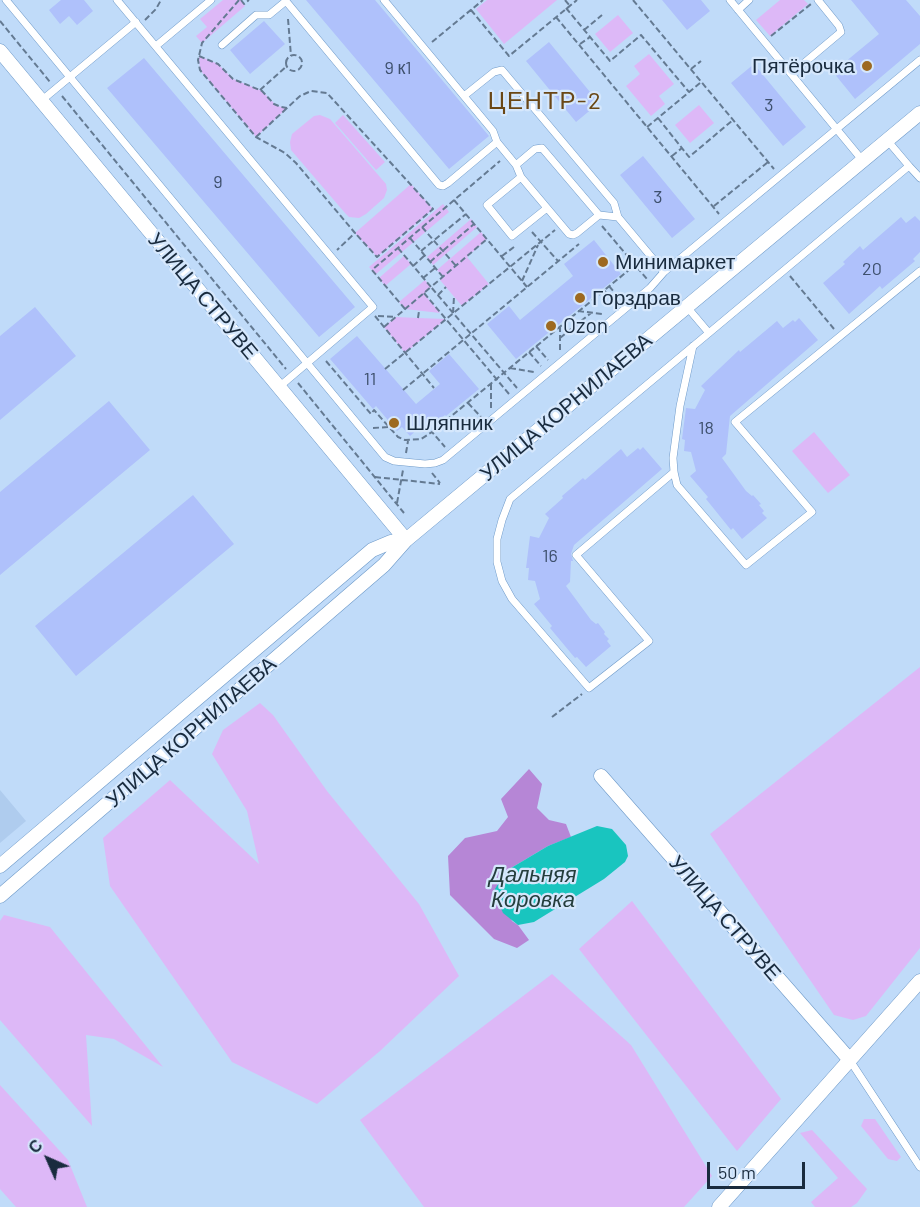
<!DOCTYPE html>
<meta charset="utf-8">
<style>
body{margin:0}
#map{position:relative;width:920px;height:1207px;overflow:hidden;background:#c0dbf9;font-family:Barlow,sans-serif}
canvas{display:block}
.north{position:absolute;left:18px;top:1129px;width:60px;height:60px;-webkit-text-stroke:4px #d5e7fc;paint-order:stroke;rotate:315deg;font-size:16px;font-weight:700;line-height:24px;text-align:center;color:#192b3e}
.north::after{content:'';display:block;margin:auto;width:21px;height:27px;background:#192b3e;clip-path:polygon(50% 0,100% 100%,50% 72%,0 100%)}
.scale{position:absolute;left:707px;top:1162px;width:98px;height:27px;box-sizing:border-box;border:3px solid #192b3e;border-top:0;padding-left:8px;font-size:18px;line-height:21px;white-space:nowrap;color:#192b3e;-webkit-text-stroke:4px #d5e7fc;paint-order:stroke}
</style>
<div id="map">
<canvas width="920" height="1207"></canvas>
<div class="north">С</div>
<div class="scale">50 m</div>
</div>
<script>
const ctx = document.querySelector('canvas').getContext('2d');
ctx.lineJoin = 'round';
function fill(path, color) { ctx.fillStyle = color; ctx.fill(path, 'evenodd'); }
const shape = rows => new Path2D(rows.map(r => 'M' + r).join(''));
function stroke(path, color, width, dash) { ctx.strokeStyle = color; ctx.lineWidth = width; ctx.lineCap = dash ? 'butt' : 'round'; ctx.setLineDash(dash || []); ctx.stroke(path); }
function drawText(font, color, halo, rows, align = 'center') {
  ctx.font = font + ' Barlow,sans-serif'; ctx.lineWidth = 4.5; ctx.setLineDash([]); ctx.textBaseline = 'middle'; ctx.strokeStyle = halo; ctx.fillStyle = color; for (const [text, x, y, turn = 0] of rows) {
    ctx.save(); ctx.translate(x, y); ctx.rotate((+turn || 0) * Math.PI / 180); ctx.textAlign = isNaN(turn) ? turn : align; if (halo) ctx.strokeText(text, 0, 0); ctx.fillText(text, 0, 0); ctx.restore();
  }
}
fill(shape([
 [0,790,26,821,0,843]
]), '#afccee');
fill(shape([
 [223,0,241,0,245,6,202,43,196,36,207,27,200,19],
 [487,0,557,0,504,44,476,9],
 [780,0,804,0,808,4,770,36,756,20],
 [618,15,633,33,610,52,595,34],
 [649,54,674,84,659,96,665,104,651,116,626,86,640,74,634,66],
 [199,56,218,64,233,79,262,91,277,106,287,108,256,137,200,70],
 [699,105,714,123,690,143,675,125],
 [320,115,330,119,386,184,387,190,384,198,366,214,359,218,349,217,345,213,291,150,290,142,292,134,314,116],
 [343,115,385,162,376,170,335,123],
 [411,184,433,209,377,257,355,233],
 [443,204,449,212,376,274,369,267],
 [471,219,477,227,433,265,427,257],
 [481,232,487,239,467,257,489,284,462,306,440,280,443,277,437,270],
 [404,256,411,264,385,286,379,278],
 [425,280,431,287,424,294,440,313,405,309,399,302],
 [396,317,418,318,446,319,405,353,384,327],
 [814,432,850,475,828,493,792,451],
 [920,667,920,948,866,1016,853,1020,834,1015,710,834],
 [260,703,273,715,327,791,419,904,459,976,380,1051,317,1104,232,1062,110,886,103,838,170,780,259,864,247,811,212,754,223,730],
 [632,901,781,1099,737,1151,579,949],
 [4,915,50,927,163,1067,114,1039,86,1035,92,1126,0,1020,0,921],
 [552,974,631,1045,712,1176,684,1207,424,1207,360,1120],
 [0,1085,68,1160,87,1207,16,1207,0,1189],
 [864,1119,875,1119,901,1157,897,1161,888,1159,861,1126],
 [812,1130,867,1189,857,1203,851,1207,815,1207,811,1202,838,1178,800,1133]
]), '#ddb8f7');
fill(shape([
 [529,769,542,784,537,808,549,820,566,824,571,837,548,846,506,871,497,883,512,921,518,925,529,940,517,948,494,939,450,895,448,856,465,838,497,831,508,817,501,799]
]), '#b686d6');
fill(shape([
 [597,826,612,829,626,845,628,856,625,862,604,879,534,922,518,925,503,913,496,897,495,889,506,871,548,846]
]), '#19c5bf');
fill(shape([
 [61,0,84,0,93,11,77,25,69,16,60,24,49,10],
 [306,0,375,0,489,136,449,169],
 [662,0,701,0,710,11,687,30],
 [851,0,906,0,920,16,920,44,855,99,833,72,879,34],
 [264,21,285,44,250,74,230,50],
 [549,42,599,103,576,122,526,61],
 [144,58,355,307,319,337,107,88],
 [754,64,806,127,783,146,731,83],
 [643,156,695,219,672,238,620,175],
 [915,216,920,221,920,252,913,259,915,261,882,289,880,286,849,314,823,283,845,264,843,262,860,246,863,250,901,217,906,223],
 [594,240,621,274,516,359,487,324,509,306,520,320,573,276,564,264],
 [35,307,76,356,0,420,0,336],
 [799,318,818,340,730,416,726,454,722,458,746,491,752,496,753,495,761,504,759,505,764,511,762,513,767,518,742,539,733,528,731,530,706,499,708,497,690,476,696,471,691,452,684,451,685,440,682,439,686,408,695,409,705,390,701,386,739,350,740,352,777,321,783,328,793,320,795,322],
 [357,336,416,404,440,384,429,371,449,354,479,389,446,416,445,415,423,433,419,428,410,436,402,427,397,431,376,406,373,409,330,359],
 [109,401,150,450,0,575,0,492],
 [643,447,662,469,574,545,571,554,573,561,571,561,570,582,566,586,591,620,596,624,598,623,605,632,604,634,609,639,607,641,611,646,586,667,577,657,575,658,550,628,552,626,534,604,540,599,535,581,528,580,529,568,526,568,530,536,539,538,549,518,545,514,563,498,562,496,583,478,585,480,621,449,627,457,638,448,640,450],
 [193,495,234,544,76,676,35,626]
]), '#afc1fb');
const service = shape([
 [6,0,385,457,394,461,425,464,435,463,443,460,650,288,664,272,920,60],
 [117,0,373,307,279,387],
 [285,0,439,185,443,186,448,183,497,142],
 [384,0,493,131,497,142,516,165,535,149,542,148,599,215,618,217,664,272],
 [730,0,863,161],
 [738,10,749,0],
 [222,45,256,15,269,15,286,1],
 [156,46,211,0],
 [791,74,841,32,839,26,818,0],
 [464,96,494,72,502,70,614,203,618,217],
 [41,101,136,22],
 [516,165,521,177,569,234,573,235,577,233,599,215],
 [909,166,920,178],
 [521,177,487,205,512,236,547,208],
 [687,307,709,333],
 [693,346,680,406,673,458,674,472,677,485,746,565,812,512,735,422,920,271],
 [674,472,576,555,649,641,589,688,512,599,502,581,497,562,497,539,502,520,510,499,909,166,887,140],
 [849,1059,920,1167]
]);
const minor = shape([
 [0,51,406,540,920,113],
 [601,776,849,1059],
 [0,866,372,550,391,542,406,540,384,565,0,896],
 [719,1207,920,981]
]);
stroke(service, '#6d99c8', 8);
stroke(minor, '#6d99c8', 15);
stroke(shape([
 [239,0,202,43,198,60,200,70,256,137,285,153,296,163,355,233,337,250],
 [241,0,244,4,249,0],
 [565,0,570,6],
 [633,0,774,169],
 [566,8,610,61,641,35,689,92],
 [471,10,509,56,577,0],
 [556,17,719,214],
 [288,19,291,56],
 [145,20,156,9,161,0],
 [0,21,50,82],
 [584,30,602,15],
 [771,36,811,4],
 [432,42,483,0],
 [580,44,590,37],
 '286 63a8 8 0 1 1 16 0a8 8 0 1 1-16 0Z',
 [199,56,218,64,233,79,262,91,274,104,281,107,287,108,300,96,311,91,327,93,433,209,377,257,355,233],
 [691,69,701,61],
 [260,90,287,66],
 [62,96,286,369],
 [658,118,689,157,733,120],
 [647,127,700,83],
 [256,137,287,108],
 [672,156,682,148],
 [454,200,527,287],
 [714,206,768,162],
 [602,226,647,279],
 [422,227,456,266],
 [532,232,558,261],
 [410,238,443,277],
 [398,248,431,287,487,239],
 [421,251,466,214],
 [502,256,514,247],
 [430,262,474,224],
 [413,266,424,256],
 [790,276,834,329],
 [423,278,435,268],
 [522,281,538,245],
 [609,286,621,300],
 [604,290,615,305],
 [424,293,509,394],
 [438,295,446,287],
 [405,309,372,270,500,161],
 [578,311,602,314],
 [453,313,454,297],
 [375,316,434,388],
 [378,316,396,317],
 [418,318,419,311],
 [384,327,431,287,517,388],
 [560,338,591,313],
 [536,346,548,360],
 [560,350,560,326],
 [529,352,541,366],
 [326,361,371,414,374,410,389,427],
 [510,368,534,372],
 [385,369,555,230],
 [298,383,404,513],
 [491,384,491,408],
 [403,390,579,244],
 [468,403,481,417],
 [448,418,472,422],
 [373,428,389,427,398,437,405,440,421,439,432,432,445,447],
 [432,432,635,265],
 [406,453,408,441],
 [432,473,440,483],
 [375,477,440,484],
 [397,503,403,470],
 [552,717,582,694]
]), '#647a92', 2, [6, 3]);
stroke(service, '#fff', 7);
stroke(minor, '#fff', 14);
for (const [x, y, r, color] of [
 [867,66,6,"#9d6920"],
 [603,262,6,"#9d6920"],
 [580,298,6,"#9d6920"],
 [551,326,6,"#9d6920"],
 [394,423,6,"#9d6920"]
]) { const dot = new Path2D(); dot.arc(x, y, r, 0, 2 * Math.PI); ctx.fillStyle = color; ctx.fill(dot); stroke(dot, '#d5e7fc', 2); }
drawText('18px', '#3e506d', null, [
 ["9 к1",398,68],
 ["3",769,105],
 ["9",218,182],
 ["3",658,197],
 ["20",872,269],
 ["11",370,379],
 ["18",706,428],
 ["16",550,556]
]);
drawText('21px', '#192b3e', '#d5e7fc', [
 ["Пятёрочка",855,66,"right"],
 ["Минимаркет",615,262],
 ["Горздрав",592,298],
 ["Ozon",563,326],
 ["Шляпник",406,423]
], 'left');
drawText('21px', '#192b3e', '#d5e7fc', [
 ["УЛИЦА СТРУВЕ",203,296,50],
 ["УЛИЦА КОРНИЛАЕВА",566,407,-40],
 ["УЛИЦА КОРНИЛАЕВА",191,732,-41],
 ["УЛИЦА СТРУВЕ",725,918,49]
]);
drawText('italic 22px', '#253e3d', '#d5e7fc', [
 ["Дальняя",533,875],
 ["Коровка",533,900]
]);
ctx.letterSpacing = '1.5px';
drawText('24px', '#6a4715', '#d5e7fc', [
 ["ЦЕНТР-2",545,101]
]);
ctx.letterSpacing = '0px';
</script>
